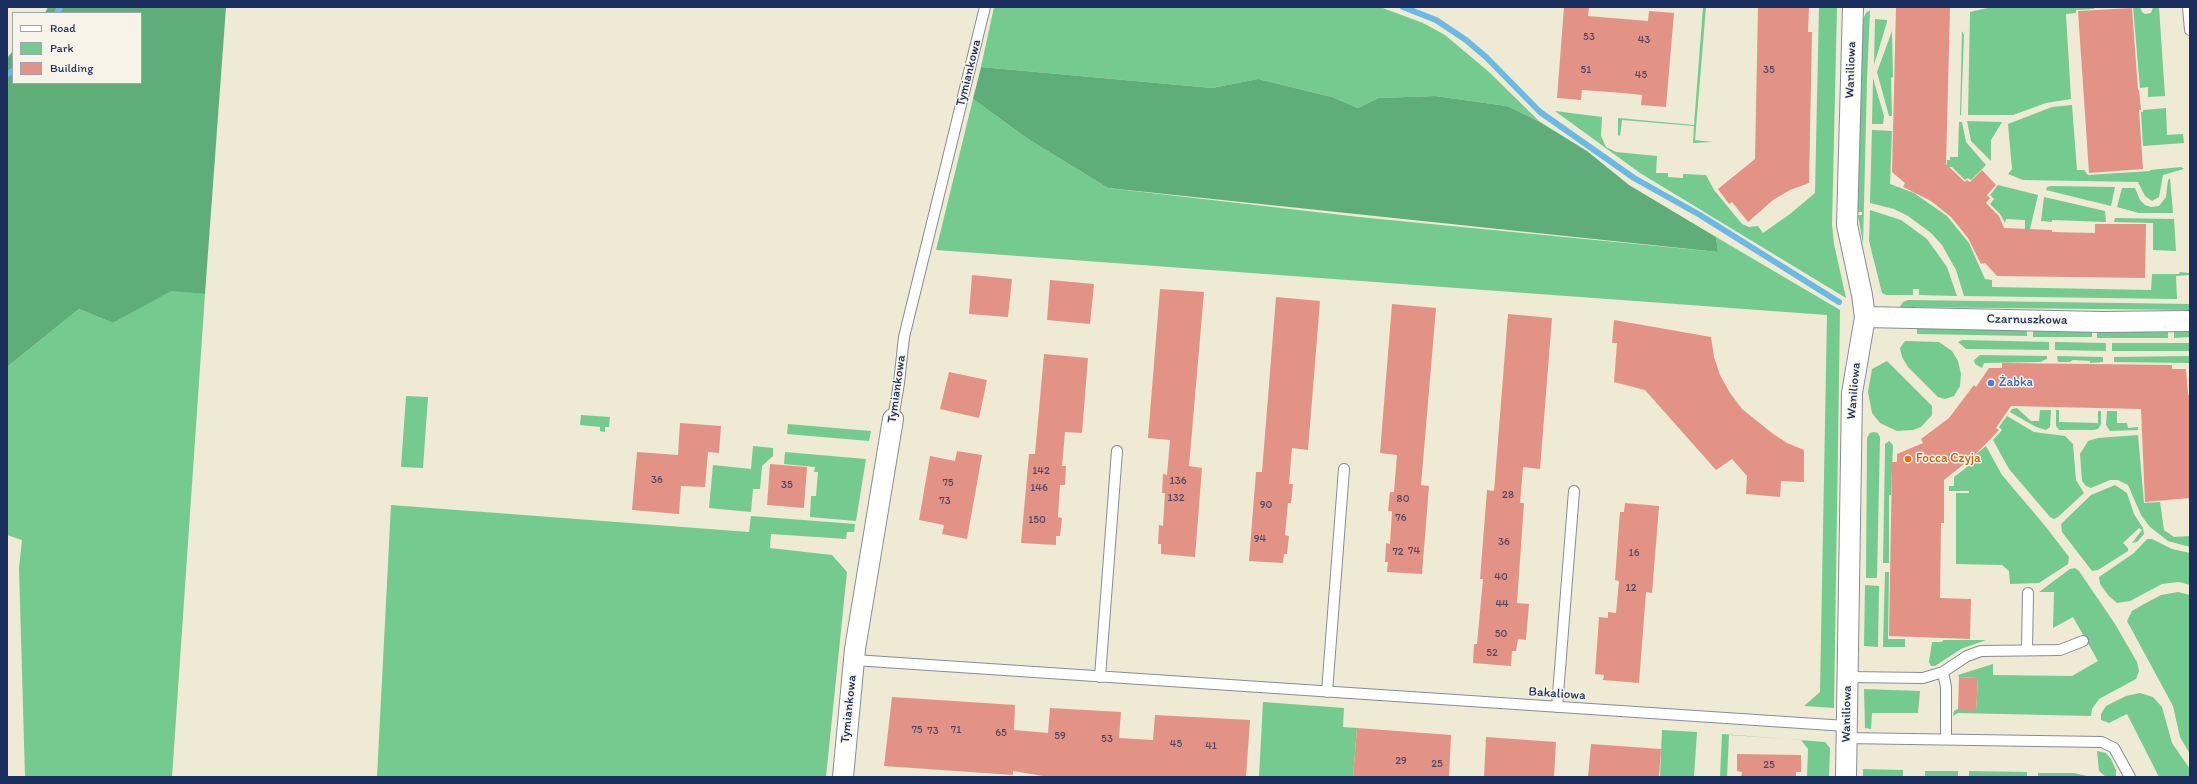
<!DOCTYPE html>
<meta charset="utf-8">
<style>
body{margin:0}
#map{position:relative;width:2197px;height:784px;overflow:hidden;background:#efead4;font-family:Itim,sans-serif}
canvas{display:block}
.frame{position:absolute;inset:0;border:8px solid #1b2f5e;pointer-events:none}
.legend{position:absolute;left:12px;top:12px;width:130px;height:72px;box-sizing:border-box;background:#f7f3e8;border:1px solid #9fa5b1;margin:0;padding:5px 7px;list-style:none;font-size:12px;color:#1b2f5e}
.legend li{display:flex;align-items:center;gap:8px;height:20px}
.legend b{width:20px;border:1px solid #9fa5b1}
</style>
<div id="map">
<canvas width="2197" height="784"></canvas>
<div class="frame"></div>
<ul class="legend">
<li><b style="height:5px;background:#fff"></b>Road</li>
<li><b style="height:11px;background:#74ca8f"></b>Park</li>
<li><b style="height:11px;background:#e29385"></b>Building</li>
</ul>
</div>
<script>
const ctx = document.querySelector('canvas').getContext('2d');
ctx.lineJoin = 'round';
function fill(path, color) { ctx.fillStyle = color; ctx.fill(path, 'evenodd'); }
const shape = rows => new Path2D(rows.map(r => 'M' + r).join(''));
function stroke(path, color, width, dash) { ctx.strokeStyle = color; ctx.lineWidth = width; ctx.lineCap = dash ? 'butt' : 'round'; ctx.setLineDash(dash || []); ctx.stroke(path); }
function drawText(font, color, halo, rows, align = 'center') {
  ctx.font = font + ' Itim,sans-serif'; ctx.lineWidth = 3; ctx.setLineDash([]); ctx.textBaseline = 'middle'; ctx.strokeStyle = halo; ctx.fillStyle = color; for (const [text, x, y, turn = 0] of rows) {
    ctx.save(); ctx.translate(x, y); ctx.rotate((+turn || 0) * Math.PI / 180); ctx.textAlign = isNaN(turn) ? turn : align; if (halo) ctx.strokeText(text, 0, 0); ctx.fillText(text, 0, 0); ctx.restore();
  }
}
fill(shape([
 [994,7,1380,7,1423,23,1445,35,1489,72,1540,122,1507,106,1435,96,1378,98,1358,108,1332,97,1258,79,1212,88,981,67],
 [1703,7,1706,7,1695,140,1713,142,1693,143,1694,126,1622,120,1620,136,1618,135,1618,118,1694,125],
 [1819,7,1837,7,1832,225,1834,244,1846,298,1640,173,1555,111,1602,117,1601,136,1606,147,1616,152,1657,156,1656,173,1668,173,1668,177,1683,178,1683,174,1706,175,1714,190,1742,224,1749,227,1758,226,1763,233,1790,214,1815,193],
 [1992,7,2094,7,2094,9,2076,10,2076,13,2066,14,2071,99,2046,103,2013,115,1968,115,1970,12],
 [2133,7,2140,7,2142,12,2145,14,2151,13,2153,7,2159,7,2165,96,2148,97,2148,87,2140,88],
 [1870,10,1867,80,1863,244,1858,215,1862,215,1862,212,1858,212,1858,205,1862,21,1866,13],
 [1875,19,1887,20,1887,22,1874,65],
 [1892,31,1893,77,1891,78,1892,116,1889,116,1877,72],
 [1962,31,1964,35,1961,115,1960,115],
 [1873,78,1884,116,1883,124,1872,124],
 [973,99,1028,139,1108,188,1359,217,1718,252,1716,237,1840,310,1834,708,1804,706,1820,692,1827,315,936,250],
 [2072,105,2077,170,2084,170,2088,175,2150,171,2150,170,2181,167,2184,169,2163,175,2159,197,2152,201,2145,196,2138,182,2023,180,2008,174,2012,169,2008,124,2052,107],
 [2166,108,2167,135,2183,134,2184,143,2143,146,2141,112,2143,112,2143,110],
 [1967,121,2002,122,1991,140,1991,161,1971,141],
 [1959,122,1962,122,1966,142,1986,165,1971,180,1968,178,1965,180,1952,167,1947,167,1947,160,1950,160,1950,157,1958,157],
 [1872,130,1892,131,1890,184,1914,193,1947,216,1969,243,1985,279,1992,280,1992,287,2151,290,2152,274,2179,274,2180,272,2189,273,2189,275,2176,276,2177,299,1964,296,1956,270,1942,245,1931,233,1908,216,1894,209,1870,203],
 [2170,178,2173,213,2139,213,2117,207,2122,188,2135,188,2140,200,2145,205,2151,207,2159,206,2166,197,2168,180],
 [1998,185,2038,195,2030,229,2025,229,2025,220,2006,219,2005,223,2000,214,1990,204,1994,199,1990,195],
 [2047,187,2051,186,2115,187,2111,206,2046,190],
 [2044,197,2105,211,2106,222,2052,220,2052,222,2041,221],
 [1870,210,1901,220,1927,239,1947,267,1957,296,1919,295,1919,289,1913,289,1913,295,1886,295,1882,293,1869,241],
 [2115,218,2174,219,2176,251,2153,250,2153,223,2114,222],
 [171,290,205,294,172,777,25,777,19,568,22,540,7,535,7,367,79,309,113,323],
 [1908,300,2190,304,2190,310,1900,307,1903,302],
 [1917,328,2027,330,2027,336,1917,334],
 [2033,330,2092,331,2092,337,2033,337],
 [2097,331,2168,331,2168,338,2097,338],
 [2174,331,2190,331,2190,337,2174,338],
 [1962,340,2049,342,2049,350,1966,349,1958,342],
 [1905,341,1939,342,1952,351,1958,361,1961,374,1960,386,1954,396,1945,399,1938,397,1908,367,1902,357,1900,348],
 [2055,342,2106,343,2106,351,2055,350],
 [2112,343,2190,343,2190,351,2112,351],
 [1980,355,2047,356,2047,359,2040,362,1984,363,1982,368,1975,364,1974,360],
 [2057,356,2103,357,2103,362,2090,363,2090,361,2073,360,2070,362,2058,362],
 [2190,356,2190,363,2114,362,2114,357],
 [1887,361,1932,406,1932,415,1921,427,1913,430,1897,431,1880,423,1872,413,1868,392,1872,369],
 [406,396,428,397,423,468,401,467],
 [2017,408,2031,421,2039,421,2040,410,2051,410,2050,427,2046,430,2036,427,2010,412,2012,409],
 [2056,410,2059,410,2059,422,2098,423,2098,411,2101,411,2101,424,2098,429,2093,430,2059,430,2056,426],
 [2107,411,2117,411,2117,423,2127,423,2128,428,2138,427,2138,430,2110,431,2106,425],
 [581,415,610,417,609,427,605,427,605,432,600,431,600,427,580,425],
 [2007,416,2034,432,2065,436,2073,444,2076,480,2084,493,2058,517,2054,519,2050,517,2009,469,1993,440,2002,430,1999,427],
 [788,424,871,431,869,441,787,434],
 [1874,432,1878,433,1880,437,1877,578,1866,578,1867,438,1870,433],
 [2138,435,2144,503,2160,502,2164,530,2174,537,2190,536,2190,547,2168,541,2150,527,2141,515,2128,485,2118,480,2110,480,2091,488,2086,486,2082,481,2080,454,2088,441,2098,438],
 [1889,441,1893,445,1891,495,1889,495,1889,563,1883,563,1885,450,1885,444],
 [753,446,773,448,773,456,762,466,760,489,753,489,751,512,709,508,713,465,751,469],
 [1986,446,2002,475,2046,527,2069,557,2068,564,2039,583,2010,584,2009,571,2002,565,1956,564,1956,493,1969,493,1969,491,1949,491,1949,486,1954,486,1954,477,1976,460,1974,456],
 [785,452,866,459,856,521,810,517,811,496,816,496,818,472,814,472,815,467,784,464],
 [2115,485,2127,493,2134,514,2143,528,2144,534,2137,542,2132,543,2142,530,2139,528,2123,543,2128,548,2128,551,2098,570,2092,571,2062,532,2061,524,2091,495],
 [391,505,749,532,751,516,855,524,854,532,847,532,846,539,771,534,770,548,832,555,847,572,826,777,377,777],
 [2147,539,2152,539,2172,549,2190,553,2190,585,2179,582,2162,584,2130,601,2117,603,2109,596,2100,584,2099,577,2134,553],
 [2075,568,2079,571,2115,624,2137,662,2139,671,2136,679,2099,699,2092,709,2091,716,1958,713,1953,716,1954,711,1958,709,1976,710,1978,678,1959,677,1958,675,1993,664,1993,675,2072,676,2098,661,2073,617,2053,628,2054,592,2039,592,2070,569],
 [1885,572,1889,572,1888,639,1905,639,1905,647,1883,647],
 [1865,585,1879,586,1878,647,1864,646],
 [2178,592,2190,595,2190,754,2180,737,2173,706,2127,621,2132,611,2144,604,2161,595],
 [1943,640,1986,640,1961,649,1935,666,1931,666,1929,662,1932,642,1942,642],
 [1864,689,1920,691,1918,713,1872,713,1871,729,1865,728],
 [2140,693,2153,697,2162,707,2172,743,2190,769,2190,777,2159,777,2127,714,2109,723,2101,720,2101,714,2106,706,2126,696],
 [1263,702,1344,708,1343,727,1357,728,1353,777,1259,777],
 [1662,730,1697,732,1694,777,1660,777],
 [1722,734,1825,742,1830,748,1829,777,1807,777,1808,749,1801,740,1729,735,1727,777,1720,777],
 [2097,751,2106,753,2111,759,2116,770,2116,777,2106,777,2099,771],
 [1863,769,1903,770,1903,777,1863,777],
 [1925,771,1958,771,1958,777,1925,777],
 [1969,771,2027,772,2027,777,1969,777],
 [2038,773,2074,773,2091,777,2038,777]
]), '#74ca8f');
fill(shape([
 [48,7,226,7,205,294,171,291,113,323,79,309,7,367,7,58,13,51,13,83,141,83,141,13,45,13],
 [981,67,1212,88,1258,79,1332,97,1358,108,1378,98,1435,96,1507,106,1540,122,1587,151,1629,185,1716,237,1718,252,1108,188,1028,139,973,99]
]), '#5fae7a');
stroke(shape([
 [1403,7,1436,20,1466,40,1486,57,1540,112,1634,178,1700,215,1839,302],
 [57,13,60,7],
 [7,74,13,71]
]), '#6bb9e5', 6);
fill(shape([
 [1564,7,1589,7,1588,16,1648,21,1649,11,1674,13,1666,107,1641,105,1642,95,1623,93,1582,90,1581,100,1557,98],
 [1758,7,1809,7,1808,32,1812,32,1809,183,1790,190,1773,200,1748,222,1732,202,1729,204,1718,189,1755,159],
 [1896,7,1950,7,1946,164,1965,182,1967,180,1970,182,1982,170,1996,185,1987,195,1990,198,1986,203,1999,216,2004,228,2052,230,2052,232,2095,233,2095,224,2146,224,2145,278,1997,276,1985,263,1981,264,1968,238,1951,217,1931,201,1903,187,1905,183,1892,172],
 [2132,8,2138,90,2139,90,2141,110,2139,110,2143,169,2089,173,2078,11],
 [972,275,1012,279,1008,317,969,314],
 [1050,280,1094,284,1090,324,1047,320],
 [1160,289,1204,292,1189,466,1202,468,1195,557,1161,554,1161,544,1158,544,1159,525,1163,526,1165,493,1162,493,1163,474,1167,475,1170,440,1148,438],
 [1276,297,1320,301,1308,450,1292,448,1289,484,1293,484,1291,503,1288,503,1285,535,1289,536,1287,554,1284,554,1283,563,1249,561,1256,472,1262,472],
 [1392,304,1436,308,1421,485,1429,486,1422,574,1387,572,1388,562,1385,562,1386,543,1390,544,1392,511,1388,511,1390,492,1394,492,1397,455,1380,453],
 [1508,314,1552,318,1540,469,1523,467,1520,503,1524,503,1517,603,1529,604,1526,640,1518,639,1516,651,1512,651,1511,666,1473,663,1474,644,1477,644,1483,579,1480,579,1487,490,1494,491],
 [1614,320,1711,337,1714,357,1720,375,1730,393,1742,409,1772,433,1787,443,1804,450,1804,482,1781,481,1780,497,1746,494,1747,476,1732,459,1716,470,1645,390,1614,382,1617,343,1612,343],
 [1044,354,1088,358,1082,433,1065,432,1062,466,1066,466,1065,485,1060,485,1058,517,1062,518,1060,536,1056,536,1056,545,1021,543,1029,454,1035,454],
 [2002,363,2172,365,2172,369,2186,369,2188,395,2190,394,2190,498,2145,502,2141,409,2011,406,1996,428,1999,430,1974,456,1944,480,1944,523,1941,523,1940,598,1971,599,1970,639,1889,636,1892,462,1897,462,1897,454,1923,443,1921,439,1949,418,1974,385,1976,387,1989,368,2002,368],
 [949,372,987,380,979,418,940,409],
 [680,423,721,426,719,453,708,452,705,487,681,486,679,514,632,510,637,452,678,455],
 [957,451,982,455,967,539,942,534,944,525,919,520,930,456,955,461],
 [770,464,807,467,804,508,767,505],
 [1625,503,1659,506,1652,593,1646,592,1639,683,1603,680,1604,675,1595,674,1599,617,1608,618,1608,612,1616,613,1619,581,1615,580,1619,524,1620,512,1624,512],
 [1959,677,1978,678,1976,711,1958,710],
 [892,697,1015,705,1014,730,1048,733,1050,708,1121,712,1119,738,1153,740,1155,715,1250,720,1246,777,1049,777,1013,771,1013,775,884,766],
 [1357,728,1451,735,1449,777,1353,777],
 [1486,737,1556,742,1554,777,1484,777],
 [1591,744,1661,749,1659,777,1588,777],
 [1737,754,1801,755,1801,772,1796,772,1796,777,1741,777,1742,772,1737,771]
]), '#e29385');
const service = shape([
 [2188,7,2190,30],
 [893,419,899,383,904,337,985,7],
 [2027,650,2028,593],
 [854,660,1846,726],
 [1943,672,1946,687,1946,739],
 [1100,677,1117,451],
 [1847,677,1923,678,1943,672,1967,656,1981,651,2060,650,2083,641],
 [1327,692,1344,469],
 [1557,707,1574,491],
 [1846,738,2102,742,2114,748,2130,777]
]);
const minor = shape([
 [1865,317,2102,322,2190,321],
 [843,777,855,649,893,419],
 [1846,777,1852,393,1865,317,1862,295,1847,225,1853,7]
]);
stroke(service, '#858c99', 12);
stroke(minor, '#858c99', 22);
stroke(service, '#fff', 10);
stroke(minor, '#fff', 20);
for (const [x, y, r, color] of [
 [1991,383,4,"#3f7fe0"],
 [1908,459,4,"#e8710a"]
]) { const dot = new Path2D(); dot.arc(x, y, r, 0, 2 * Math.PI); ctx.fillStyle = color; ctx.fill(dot); stroke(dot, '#f7f3e8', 1.5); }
drawText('11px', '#4d4868', null, [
 ["53",1589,37],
 ["43",1644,40],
 ["51",1586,70],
 ["35",1769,70],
 ["45",1641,75],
 ["142",1041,471],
 ["36",657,480],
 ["136",1178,481],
 ["75",948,483],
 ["35",787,485],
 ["146",1039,488],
 ["28",1508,495],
 ["132",1176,498],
 ["80",1403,499],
 ["73",945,501],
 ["90",1266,505],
 ["76",1401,518],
 ["150",1037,520],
 ["94",1260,539],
 ["36",1504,542],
 ["74",1414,551],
 ["72",1398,552],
 ["16",1634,553],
 ["40",1501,577],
 ["12",1631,588],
 ["44",1502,604],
 ["50",1501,634],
 ["52",1492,653],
 ["75",917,730],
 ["71",956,730],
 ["73",933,731],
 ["65",1001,733],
 ["59",1060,736],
 ["53",1107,739],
 ["45",1176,744],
 ["41",1211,746],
 ["29",1401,761],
 ["25",1437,764],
 ["25",1769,765]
]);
drawText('13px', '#1b2f5e', '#f7f3e8', [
 ["Waniliowa",1851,70,-88],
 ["Tymiankowa",969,73,-76],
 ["Czarnuszkowa",2027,320,1],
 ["Tymiankowa",897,389,-82],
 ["Waniliowa",1854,391,-85],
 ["Bakaliowa",1557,694,4],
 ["Tymiankowa",849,709,-84],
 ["Waniliowa",1847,714,-89]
]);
drawText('13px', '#366cbe', '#f7f3e8', [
 ["Żabka",1999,383]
], 'left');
drawText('13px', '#c56008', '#f7f3e8', [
 ["Focca Czyja",1916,459]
], 'left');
</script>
